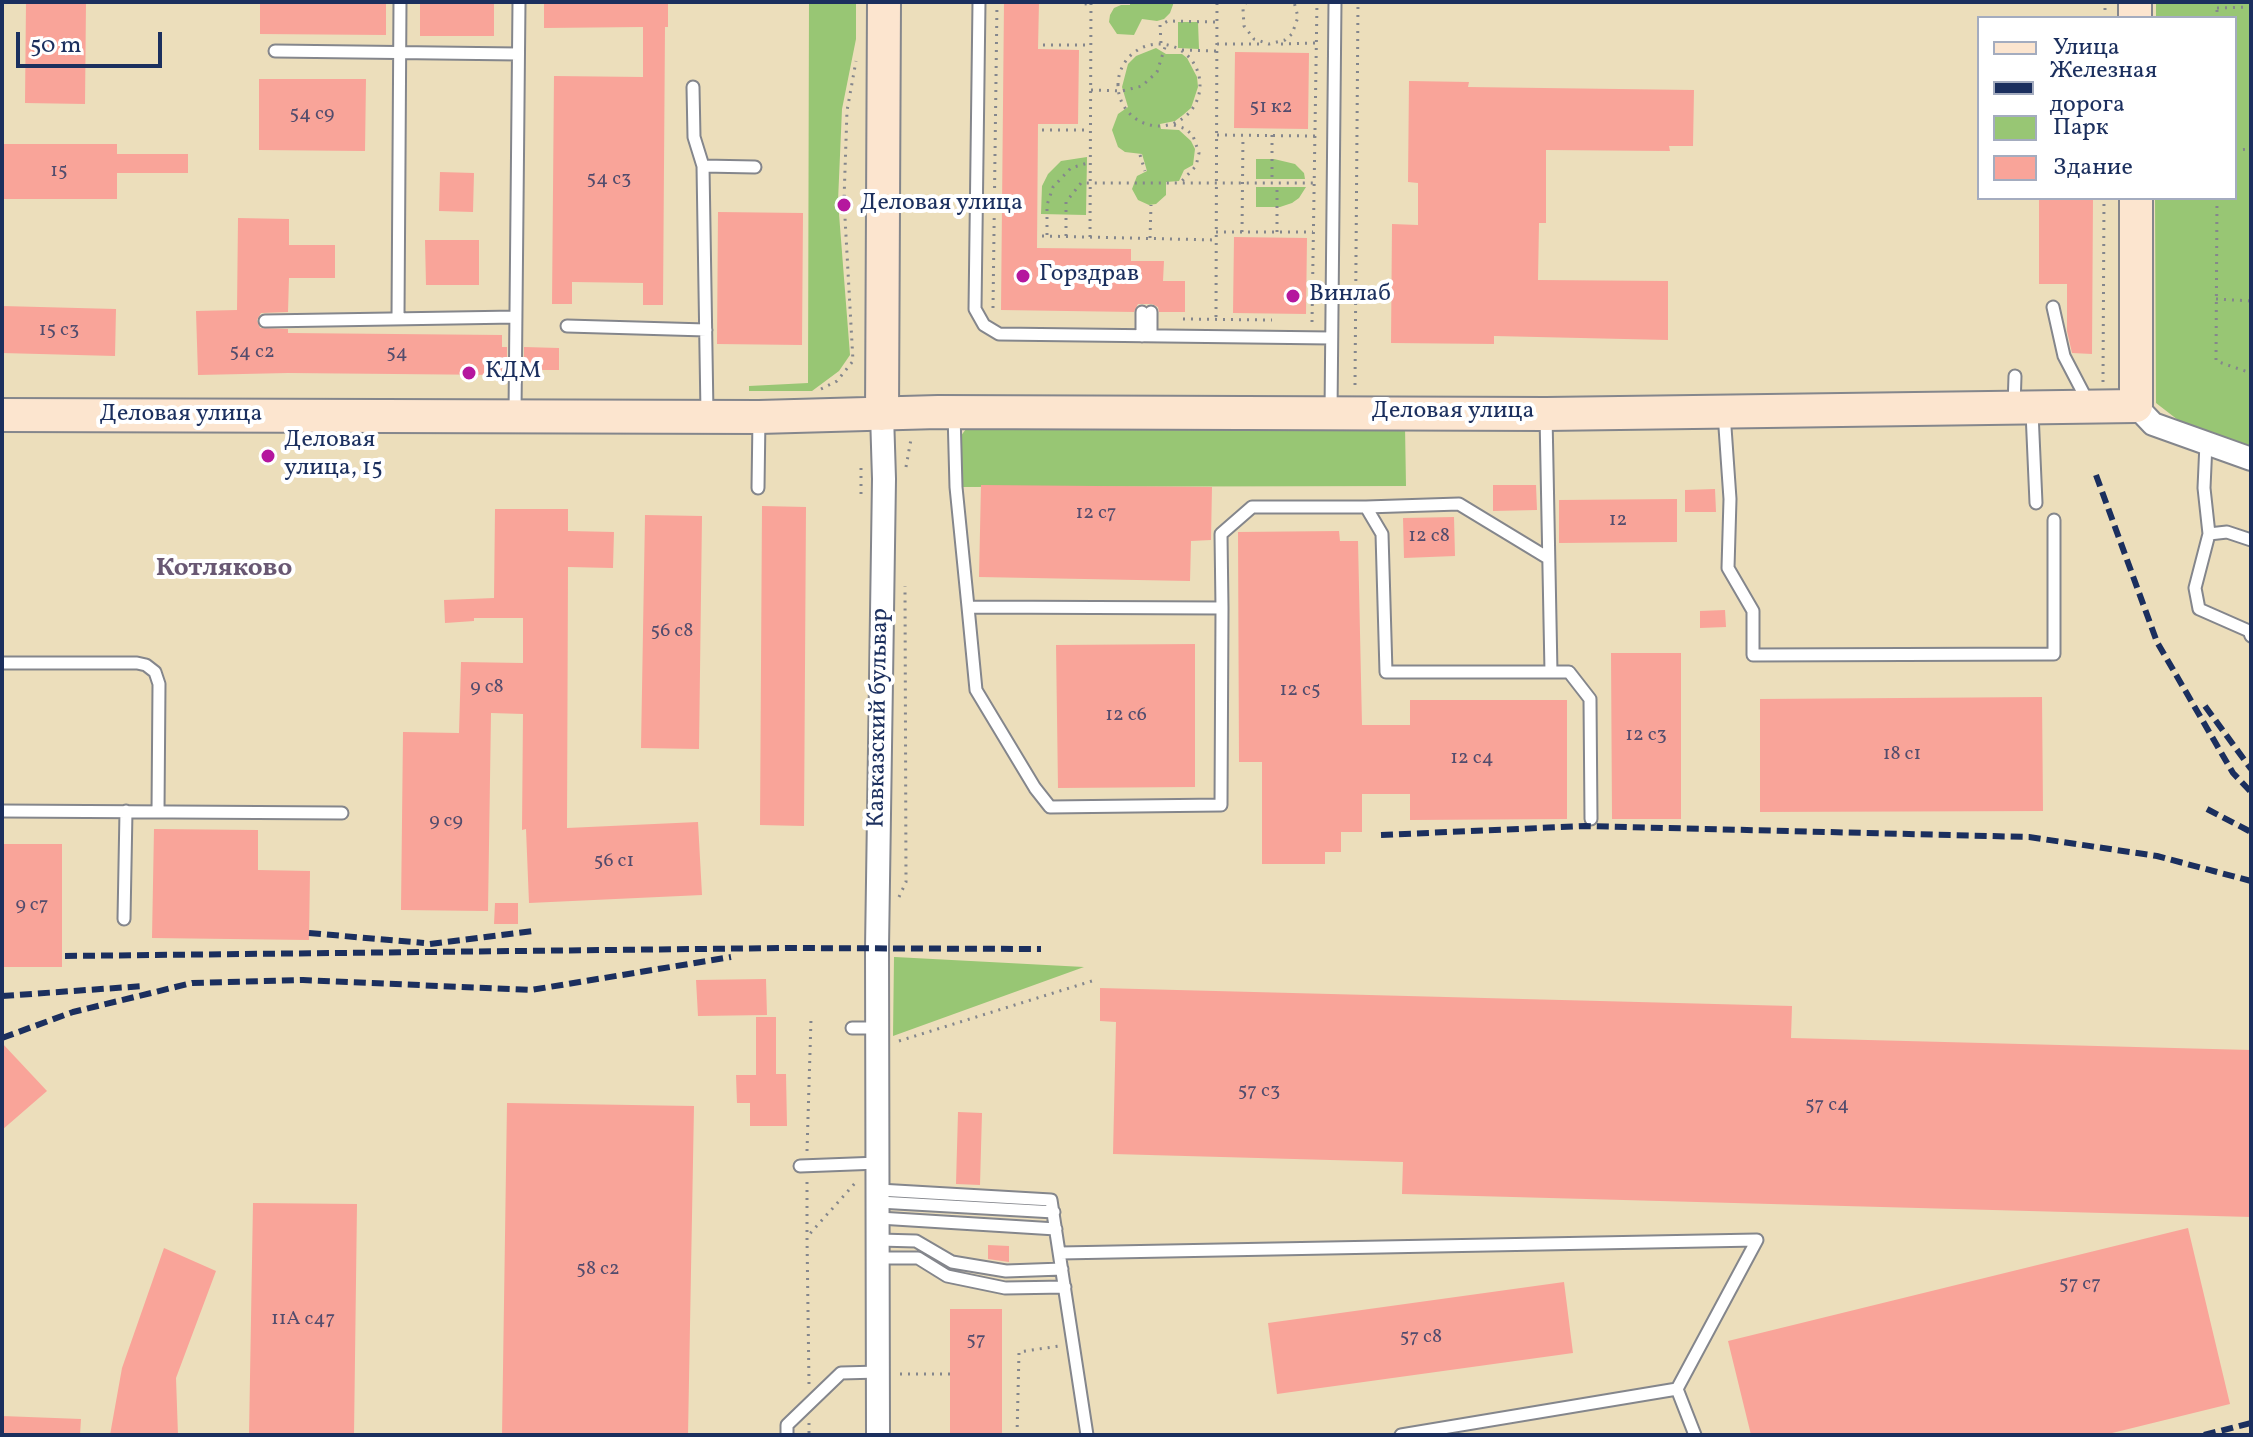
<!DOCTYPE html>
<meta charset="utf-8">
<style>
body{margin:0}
#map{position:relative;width:2253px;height:1437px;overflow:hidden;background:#ecdebb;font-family:Vollkorn,serif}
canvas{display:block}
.frame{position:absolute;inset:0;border:4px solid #1b2f5e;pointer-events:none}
.legend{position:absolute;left:1977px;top:16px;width:260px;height:184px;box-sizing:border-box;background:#fff;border:2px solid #a4acbf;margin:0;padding:10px 14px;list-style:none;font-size:24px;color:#1b2f5e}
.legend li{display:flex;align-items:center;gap:16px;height:40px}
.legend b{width:40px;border:2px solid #a4acbf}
.scale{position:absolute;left:16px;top:32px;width:146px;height:36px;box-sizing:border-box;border:4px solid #1b2f5e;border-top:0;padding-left:10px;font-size:24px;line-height:28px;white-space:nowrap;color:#1b2f5e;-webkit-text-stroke:6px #fff;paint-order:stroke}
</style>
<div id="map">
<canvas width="2253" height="1437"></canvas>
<div class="frame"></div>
<ul class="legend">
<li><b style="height:10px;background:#fce5cf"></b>Улица</li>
<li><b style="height:10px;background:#1b2f5e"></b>Железная дорога</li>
<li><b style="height:22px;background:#98c674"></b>Парк</li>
<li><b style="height:22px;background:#f9a499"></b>Здание</li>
</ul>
<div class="scale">50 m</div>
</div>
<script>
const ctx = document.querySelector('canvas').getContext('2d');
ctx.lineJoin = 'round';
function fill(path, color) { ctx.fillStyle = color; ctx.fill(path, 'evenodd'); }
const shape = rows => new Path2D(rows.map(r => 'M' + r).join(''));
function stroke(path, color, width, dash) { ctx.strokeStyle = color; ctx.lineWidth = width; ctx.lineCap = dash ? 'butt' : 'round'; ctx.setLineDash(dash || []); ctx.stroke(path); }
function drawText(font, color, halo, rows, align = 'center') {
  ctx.font = font + ' Vollkorn,serif'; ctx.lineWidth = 8; ctx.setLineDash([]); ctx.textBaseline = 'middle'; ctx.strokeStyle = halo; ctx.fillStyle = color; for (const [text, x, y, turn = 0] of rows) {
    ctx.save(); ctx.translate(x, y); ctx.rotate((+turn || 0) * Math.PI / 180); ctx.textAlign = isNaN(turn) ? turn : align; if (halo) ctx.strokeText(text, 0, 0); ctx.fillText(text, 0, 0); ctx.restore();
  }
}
fill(shape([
 [809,2,856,2,856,39,842,109,838,201,850,355,839,371,812,391,749,391,749,386,808,383],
 [1130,2,1174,2,1170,13,1164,19,1157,21,1142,19,1134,35,1117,34,1109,22,1110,15,1114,8,1121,5,1130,5],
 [2156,2,2251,2,2251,446,2178,420,2156,403,2155,198,2235,198,2235,18,2156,18],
 [1178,22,1198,22,1199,49,1178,48],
 [1156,48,1166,54,1182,54,1187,58,1197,77,1198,87,1191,108,1183,115,1175,121,1160,124,1161,129,1179,130,1191,141,1195,149,1193,165,1184,170,1179,181,1166,182,1166,195,1156,204,1149,205,1138,200,1132,189,1137,176,1147,171,1142,154,1125,152,1118,147,1112,130,1118,114,1128,107,1122,87,1128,64,1136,56],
 [1087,157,1086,215,1041,214,1042,186,1048,174,1061,161],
 [1256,159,1274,159,1295,164,1304,173,1305,179,1256,179],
 [1256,187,1306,187,1299,198,1292,203,1280,207,1256,207],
 [969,425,1405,426,1406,486,962,487,960,437],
 [894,957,895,957,1084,967,893,1036]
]), '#98c674');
fill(shape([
 [26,2,86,2,85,104,25,103],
 [260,2,386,2,386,35,260,34],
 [420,2,494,2,494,36,420,36],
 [544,2,668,2,668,27,665,27,663,305,643,305,643,283,572,282,572,304,552,304,554,76,643,77,643,27,544,28],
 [1004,2,1039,2,1038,49,1079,50,1078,124,1038,124,1037,248,1131,249,1131,261,1164,261,1163,281,1185,281,1185,312,1159,312,1158,307,1152,304,1138,304,1134,312,1001,310],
 [1235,52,1309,53,1308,129,1234,128],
 [259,79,366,79,365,151,259,150],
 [1409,81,1469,82,1468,87,1694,90,1693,146,1669,146,1670,151,1546,150,1546,223,1539,223,1538,280,1668,281,1668,340,1494,336,1494,344,1391,343,1392,224,1418,225,1418,183,1408,182],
 [2,144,117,144,117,154,188,154,188,173,117,173,117,199,2,199],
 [440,172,474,173,473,212,439,211],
 [2039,198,2093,198,2092,354,2072,353,2067,331,2067,284,2039,284],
 [718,212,803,213,802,345,717,344],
 [238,218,289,219,289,245,335,245,335,278,289,278,288,312,261,313,257,320,260,328,288,329,288,333,502,335,502,347,507,347,507,369,502,369,501,375,288,373,198,375,196,311,237,310],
 [1234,237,1307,238,1306,314,1233,313],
 [425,240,479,240,479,285,426,285],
 [2,306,116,309,115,356,2,353],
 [524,347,559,348,559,370,524,370],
 [981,485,1212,487,1211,540,1191,541,1190,581,979,577],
 [1493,485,1536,485,1537,510,1493,511],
 [1715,489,1716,512,1685,512,1685,490],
 [1677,499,1677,542,1559,543,1559,500],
 [762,506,806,507,804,826,760,825],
 [495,509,568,509,568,531,614,532,613,568,568,567,567,828,698,822,702,895,529,903,526,829,522,830,523,714,491,713,488,911,401,910,403,732,459,733,461,662,523,663,523,618,474,618,474,621,445,623,444,600,494,598],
 [645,515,702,516,699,749,641,748],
 [1454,517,1455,556,1404,558,1403,518],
 [1339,531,1340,541,1358,541,1362,725,1410,725,1410,700,1567,700,1567,819,1410,820,1410,794,1362,794,1362,832,1341,832,1341,852,1325,852,1325,864,1262,864,1262,762,1239,762,1238,532],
 [1725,610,1726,627,1700,628,1700,611],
 [1195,644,1195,787,1058,788,1056,645],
 [1611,653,1681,653,1681,819,1612,819],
 [2042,697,2043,811,1760,812,1760,699],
 [154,829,258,830,258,870,310,871,309,940,152,938],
 [2,844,62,844,62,967,2,967],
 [495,903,518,903,518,924,494,924],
 [766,979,767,1015,698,1016,696,980],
 [1100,988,1792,1006,1791,1038,2251,1050,2251,1217,1402,1194,1403,1162,1113,1154,1116,1022,1100,1021],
 [756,1017,776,1017,776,1074,786,1074,787,1126,750,1126,750,1103,737,1103,736,1075,756,1075],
 [2,1043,47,1091,2,1130],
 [507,1103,694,1106,688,1435,502,1435],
 [958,1112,982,1113,980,1185,956,1184],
 [253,1203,357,1204,354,1435,249,1435],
 [2188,1228,2230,1404,2104,1435,1751,1435,1728,1341],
 [988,1245,1009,1246,1009,1262,988,1259],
 [164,1248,216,1271,176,1378,178,1435,110,1435,122,1368],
 [1564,1282,1573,1353,1277,1394,1268,1323],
 [950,1309,1002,1309,1002,1435,950,1435],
 [2,1416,81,1419,80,1435,2,1435]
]), '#f9a499');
const lane = shape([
 [979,2,975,309,984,325,999,334,1331,338],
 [275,51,518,54],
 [693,87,694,137,703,166,707,413],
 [703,166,755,167],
 [2053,307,2064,356,2088,402],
 [398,317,400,2],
 [265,321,516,317],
 [567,326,706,330],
 [1142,336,1142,312],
 [1151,336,1151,312],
 [2014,407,2015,376],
 [515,412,519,2],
 [1331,412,1335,2],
 [2032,412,2036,503],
 [954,413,956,487,968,607],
 [1724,413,1730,499,1728,568,1753,611,1753,655,2054,654,2054,520],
 [1546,415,1551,672],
 [2206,443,2204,488,2209,534,2195,588,2199,609,2249,631,2251,636],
 [758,488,759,418],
 [1366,507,1459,504,1548,558],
 [2209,534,2227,532,2251,540],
 [1222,608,968,607,976,690,1035,788,1050,807,1221,805,1222,608,1221,534,1252,507,1366,507,1382,534,1386,672,1569,672,1590,699,1591,819],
 [2,663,137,663,146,665,155,672,159,684,158,811],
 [2,811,342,813],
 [124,919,126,811],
 [852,1028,877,1028],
 [800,1166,879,1163],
 [879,1190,1051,1200,1087,1435],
 [879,1202,1054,1212],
 [879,1218,1056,1229],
 [879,1240,916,1241,952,1262,1006,1271,1062,1269],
 [1060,1253,1757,1240,1677,1389,1401,1435],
 [878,1258,918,1258,947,1276,1005,1288,1065,1287],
 [1677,1389,1695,1435],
 [787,1435,787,1425,841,1373,879,1372]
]);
const street = shape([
 [2136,406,2153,424,2251,459],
 [878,1435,877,948,884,479,882,414]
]);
const secondary = shape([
 [2135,2,2135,18],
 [882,414,884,2],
 [2,415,759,417,938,412,1546,414,2136,406,2136,198]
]);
stroke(lane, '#84868c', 15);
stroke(street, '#84868c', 26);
stroke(secondary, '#84868c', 36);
stroke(shape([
 [1077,2,1091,5],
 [1246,2,1243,9,1244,26,1254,39,1269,44,1285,40,1292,34,1298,17,1294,2],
 [2217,2,2217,18],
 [2217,8,2251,7],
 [2105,18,2105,2],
 [1161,43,1160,25,1168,21,1217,22],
 '1118 85a41 41 0 1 1 82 0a41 41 0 1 1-82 0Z',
 [1217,44,1261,44],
 [1281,44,1317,43],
 [1043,45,1091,45],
 [1182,50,1217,51],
 [1091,90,1122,91,1142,86,1157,72,1166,44],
 [1174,125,1186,129,1193,136,1199,153,1196,166,1181,182],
 [1042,130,1090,130],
 [1217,135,1316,136],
 [1272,135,1272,182],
 [2235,150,2251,149],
 [1140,155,1145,171],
 [2217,198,2216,361,2251,373],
 [1216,232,1313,232],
 [1242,232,1243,136],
 [1277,232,1277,184],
 [1047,235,1047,205,1053,187,1071,168,1091,162],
 [1042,236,1216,240],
 [1066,236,1066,202,1081,183,1314,183],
 [1090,237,1091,2],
 [1150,238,1151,205],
 [2216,299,2251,301],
 [993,308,997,2],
 [1216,317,1217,2],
 [1183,319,1272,320],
 [1312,322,1317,2],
 [2103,382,2104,198],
 [1355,385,1358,2],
 [821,389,837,381,853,361,844,200,847,111,856,61],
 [906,467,911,439],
 [861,468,861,496],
 [899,897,906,882,905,586],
 [899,1041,1095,980],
 [807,1151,811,1019],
 [807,1182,807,1235],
 [900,1374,950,1374],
 [809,1384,807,1237,856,1182],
 [809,1423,809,1435],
 [1017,1435,1019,1352,1059,1346]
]), '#84868c', 3, [2, 6]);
stroke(lane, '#fff', 11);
stroke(street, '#fff', 22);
stroke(secondary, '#fce5cf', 32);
stroke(shape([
 [2096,475,2157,642,2233,773,2251,792],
 [2205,706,2251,769],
 [2207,809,2251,832],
 [1381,835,1585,826,2029,837,2157,856,2251,881],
 [309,933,424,943],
 [430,944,533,931],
 [65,956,787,948,1041,949],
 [2,996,144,986],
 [2,1038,73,1012,192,983,303,980,531,990,731,957],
 [2204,1435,2251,1423]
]), '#1b2f5e', 6, [12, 6]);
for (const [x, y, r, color] of [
 [844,205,8,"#b5179e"],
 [1023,276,8,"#b5179e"],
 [1293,296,8,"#b5179e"],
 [469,373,8,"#b5179e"],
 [268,456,8,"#b5179e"]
]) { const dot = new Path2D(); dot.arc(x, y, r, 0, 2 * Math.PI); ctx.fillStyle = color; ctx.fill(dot); stroke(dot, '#fff', 3); }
drawText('20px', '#524c6d', null, [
 ["51 к2",1271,108],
 ["54 с9",312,115],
 ["15",59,172],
 ["54 с3",609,180],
 ["15 с3",59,331],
 ["54 с2",252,353],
 ["54",397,354],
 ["12 с7",1096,514],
 ["12",1618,521],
 ["12 с8",1429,537],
 ["56 с8",672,632],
 ["9 с8",487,688],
 ["12 с5",1300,691],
 ["12 с6",1126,716],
 ["12 с3",1646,736],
 ["18 с1",1902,755],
 ["12 с4",1472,759],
 ["9 с9",446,822],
 ["56 с1",614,862],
 ["9 с7",32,906],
 ["57 с3",1259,1092],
 ["57 с4",1827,1106],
 ["58 с2",598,1270],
 ["57 с7",2080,1285],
 ["11А с47",303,1320],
 ["57 с8",1421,1338],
 ["57",976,1341]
]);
drawText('24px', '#1b2f5e', '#fff', [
 ["Деловая улица",860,205],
 ["Горздрав",1039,276],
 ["Винлаб",1309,296],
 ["КДМ",485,373],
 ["Деловая",284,442],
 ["улица, 15",284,470]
], 'left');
drawText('24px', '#1b2f5e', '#fff', [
 ["Деловая улица",1453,413],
 ["Деловая улица",181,416],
 ["Кавказский бульвар",880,718,-89]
]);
drawText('bold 26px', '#695873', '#fff', [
 ["Котляково",224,570]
]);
</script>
